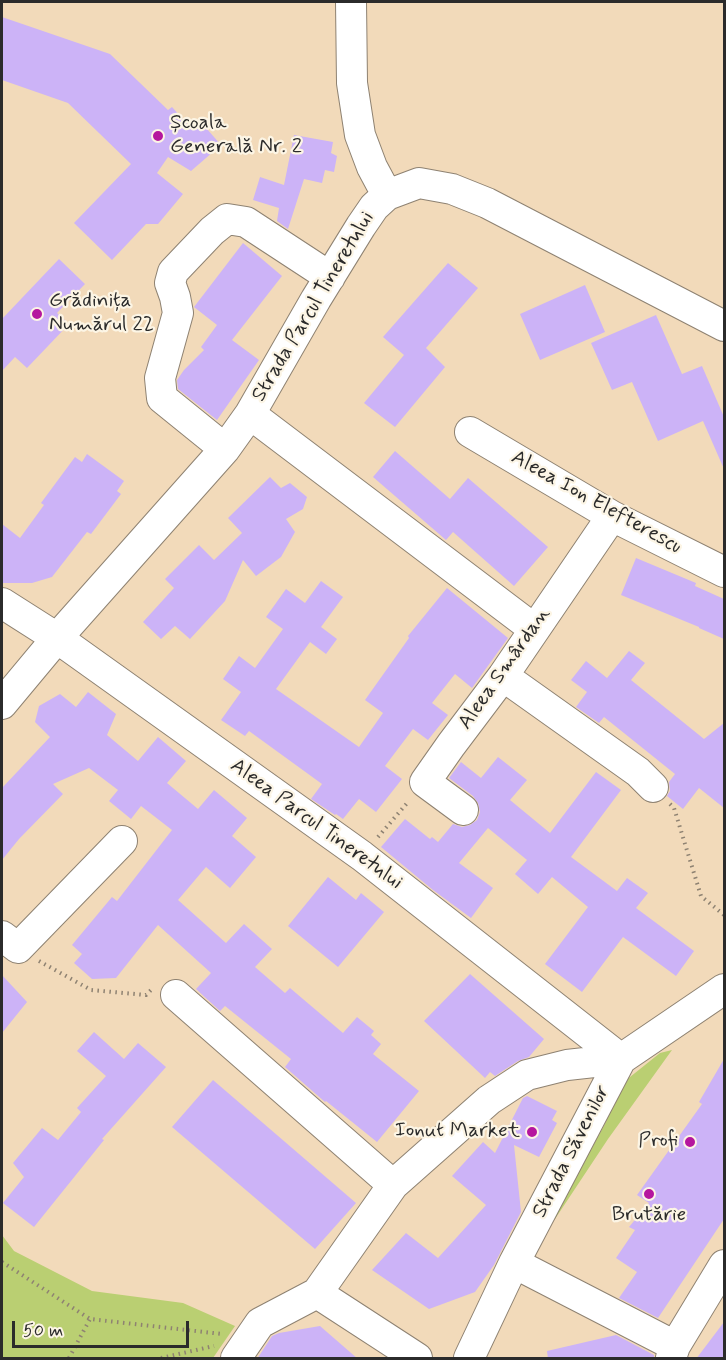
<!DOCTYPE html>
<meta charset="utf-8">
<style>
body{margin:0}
#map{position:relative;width:726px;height:1360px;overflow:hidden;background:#f2daba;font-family:Mynerve,sans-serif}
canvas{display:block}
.frame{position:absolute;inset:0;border:3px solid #2b2b2b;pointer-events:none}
.scale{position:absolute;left:12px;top:1321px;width:177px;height:27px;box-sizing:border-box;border:3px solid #2b2b2b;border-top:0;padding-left:8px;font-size:18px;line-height:21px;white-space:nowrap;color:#2b2b2b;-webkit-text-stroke:4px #fcf5e5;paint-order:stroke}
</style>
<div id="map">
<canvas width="726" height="1360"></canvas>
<div class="frame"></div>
<div class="scale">50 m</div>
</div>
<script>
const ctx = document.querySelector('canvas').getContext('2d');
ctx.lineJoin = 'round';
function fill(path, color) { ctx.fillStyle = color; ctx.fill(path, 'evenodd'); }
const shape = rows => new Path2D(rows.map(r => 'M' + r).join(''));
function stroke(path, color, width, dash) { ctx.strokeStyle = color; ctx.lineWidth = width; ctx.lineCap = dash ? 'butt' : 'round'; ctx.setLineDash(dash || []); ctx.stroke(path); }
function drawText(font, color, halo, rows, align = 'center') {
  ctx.font = font + ' Mynerve,sans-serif'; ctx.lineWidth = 4.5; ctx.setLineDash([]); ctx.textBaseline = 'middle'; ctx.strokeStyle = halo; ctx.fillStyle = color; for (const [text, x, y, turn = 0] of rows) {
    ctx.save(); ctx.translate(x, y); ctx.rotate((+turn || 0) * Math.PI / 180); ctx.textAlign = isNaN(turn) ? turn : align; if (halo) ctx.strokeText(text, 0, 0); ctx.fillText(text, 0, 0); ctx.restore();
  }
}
fill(shape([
 [672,1050,608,1139,555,1219,545,1229,566,1195,606,1122,620,1085,660,1053],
 [2,1235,14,1251,92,1291,183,1303,235,1326,213,1358,2,1358]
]), '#bacf72');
fill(shape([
 [2,17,110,54,168,110,172,107,192,129,200,121,221,145,191,171,168,157,157,173,183,194,158,224,146,224,112,260,74,223,131,164,68,103,2,80],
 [294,135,333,142,331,153,337,156,334,172,325,170,322,183,304,179,288,229,277,221,279,208,253,200,260,177,284,185],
 [243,243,282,276,232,340,259,360,217,420,178,389,177,380,184,370,204,350,201,347,217,325,194,307],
 [59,259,85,284,57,313,69,324,27,368,15,357,2,371,2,319],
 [448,263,478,288,426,348,445,367,395,427,364,403,404,355,383,337],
 [585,285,605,332,540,360,520,314],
 [656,315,682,374,702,366,724,417,724,469,703,421,658,441,632,382,612,390,591,343],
 [395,451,450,499,468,478,548,547,514,586,453,532,446,540,373,477],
 [87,454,124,481,117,491,121,494,91,534,87,532,52,577,32,583,2,583,2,524,20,538,44,505,41,503,75,457,82,462],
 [270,477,281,488,290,483,307,497,303,509,286,519,295,532,281,557,256,576,243,560,225,601,190,639,175,626,161,639,143,622,174,588,165,579,199,545,214,560,242,533,228,518],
 [636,558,696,583,695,586,724,599,724,639,699,628,699,627,621,595],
 [321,581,343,597,321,627,337,639,326,654,310,642,276,689,359,747,383,713,365,700,409,638,408,636,447,588,508,638,472,688,455,674,432,703,448,715,428,740,413,729,385,766,402,779,376,812,359,799,343,819,336,814,335,815,311,799,322,784,249,731,245,736,221,720,241,692,223,679,239,656,255,668,283,629,266,617,286,589,305,603],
 [629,651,645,663,631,680,704,739,724,723,724,808,699,788,683,809,667,796,670,791,669,782,675,774,604,717,599,723,576,707,587,692,571,680,586,661,607,678],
 [88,692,116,714,107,735,138,761,158,737,186,761,167,783,198,809,214,790,247,818,232,836,256,857,230,888,206,867,178,900,226,943,244,924,272,949,255,967,285,993,290,988,343,1033,357,1017,374,1031,371,1035,381,1044,373,1054,419,1091,377,1142,326,1101,325,1102,285,1067,291,1059,225,1006,220,1011,196,989,211,973,158,925,116,978,92,979,74,963,82,954,72,945,112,897,117,901,172,830,141,806,131,819,109,801,118,790,89,768,53,784,63,794,19,839,2,860,2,788,50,737,35,722,39,706,60,694,76,707],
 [498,757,527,780,510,800,550,833,596,772,621,790,571,857,617,891,627,878,648,893,636,908,694,951,676,976,623,937,582,992,545,964,588,907,552,877,538,894,515,874,527,860,488,828,459,863,493,888,471,918,433,890,381,847,405,819,430,839,432,837,438,842,453,824,462,827,470,825,477,820,480,812,478,803,473,796,449,778,461,762,481,778],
 [328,877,356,900,361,893,384,912,338,967,288,926],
 [470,974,544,1039,529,1057,518,1061,495,1076,490,1072,485,1078,424,1021],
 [2,975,27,1002,2,1033],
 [94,1032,124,1059,138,1043,166,1067,102,1139,104,1140,34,1227,3,1203,24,1177,13,1163,42,1128,58,1140,81,1112,77,1108,106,1076,77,1051],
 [724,1059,724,1219,658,1318,619,1298,637,1272,616,1258,635,1230,629,1227,649,1203,637,1195,702,1104,699,1102],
 [213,1080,356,1203,315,1249,172,1127],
 [527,1096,557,1111,552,1120,557,1123,539,1157,514,1145,521,1212,494,1265,475,1292,429,1309,372,1270,406,1233,438,1258,486,1205,452,1176,483,1142,495,1153,523,1098],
 [724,1322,724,1359,696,1359],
 [320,1326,358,1359,257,1359,272,1336,279,1333],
 [616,1335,654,1355,654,1359,548,1359,547,1351]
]), '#ccb3f7');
const minor = shape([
 [351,2,352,83,360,135,372,167,387,195],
 [250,414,534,629],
 [470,432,612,516,724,572],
 [225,449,162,398,160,378,178,313,175,297,170,283,173,272,212,231,227,219,246,222,330,277],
 [2,603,57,638,362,856,621,1059],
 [503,676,638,772,653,787],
 [2,704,57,638,225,449,250,414,316,299,361,226,374,207,387,195,419,183,452,189,487,203,724,326],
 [463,810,425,782,451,745,503,676,612,516],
 [2,936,18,948,122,841],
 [176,995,393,1185],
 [514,1263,675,1346],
 [317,1293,417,1358],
 [236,1358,260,1323,317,1293,393,1185,489,1100,527,1075,567,1065,621,1059],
 [469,1358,514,1263,621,1059,724,989],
 [671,1358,675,1346,724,1265]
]);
stroke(minor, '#8e8272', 32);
stroke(shape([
 [670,804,674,808,701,896,724,915],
 [378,837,408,802],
 [39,961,91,990,146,995,151,990],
 [2,1262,90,1319,222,1334],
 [69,1358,90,1319],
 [161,1358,214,1346]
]), '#8e8272', 4, [1.5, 4.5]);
stroke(minor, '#fff', 30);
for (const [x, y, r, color] of [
 [158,136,6,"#b5179e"],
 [37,314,6,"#b5179e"],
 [532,1132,6,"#b5179e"],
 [690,1142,6,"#b5179e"],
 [649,1194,6,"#b5179e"]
]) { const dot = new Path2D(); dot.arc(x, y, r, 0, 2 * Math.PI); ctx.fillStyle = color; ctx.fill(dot); stroke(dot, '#fcf5e5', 2); }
drawText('21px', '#2b2b2b', '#fcf5e5', [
 ["Școala",170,124],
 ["Generală Nr. 2",170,148],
 ["Grădinița",49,302],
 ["Numărul 22",49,326],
 ["Ionut Market",520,1132,"right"],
 ["Profi",678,1142,"right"],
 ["Brutărie",649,1216,"center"]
], 'left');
drawText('21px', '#2b2b2b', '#fcf5e5', [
 ["Strada Parcul Tineretului",314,307,-59],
 ["Aleea Ion Elefterescu",596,503,29],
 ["Aleea Smârdan",505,669,-55],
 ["Aleea Parcul Tineretului",316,825,36],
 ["Strada Săvenilor",572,1152,-63]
]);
</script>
